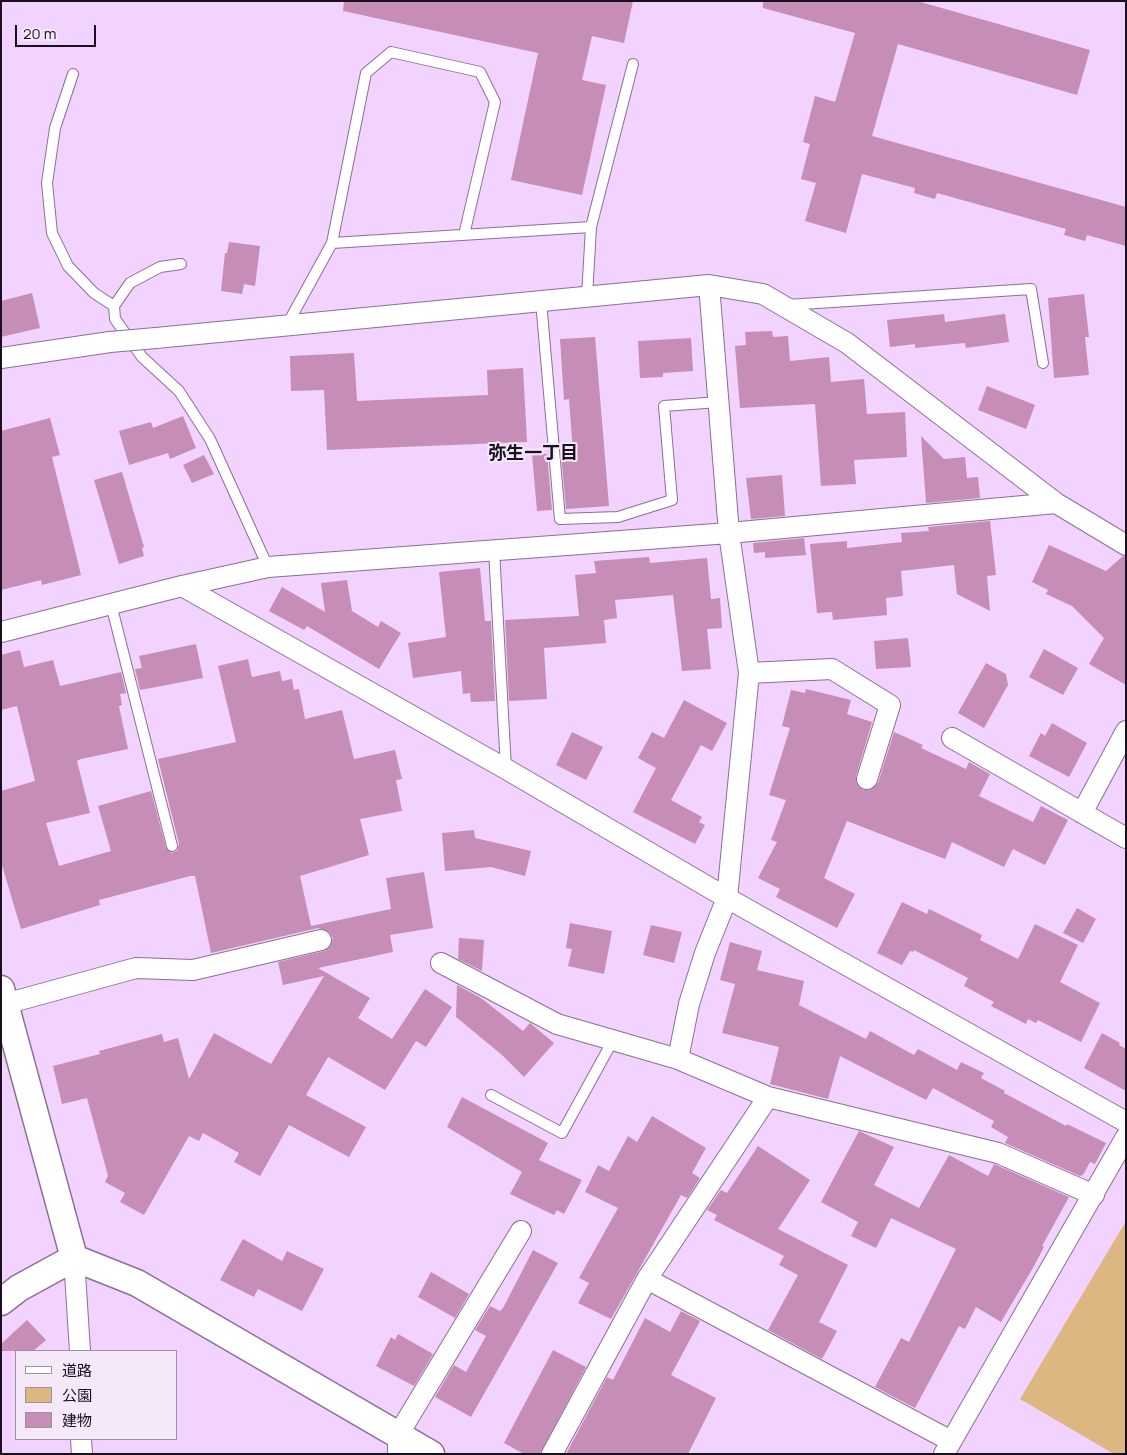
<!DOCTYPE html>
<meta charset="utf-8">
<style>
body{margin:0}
#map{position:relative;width:1127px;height:1455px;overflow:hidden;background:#f2d2fe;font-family:Manrope,"Noto Sans JP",sans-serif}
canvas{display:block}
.frame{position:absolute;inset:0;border:2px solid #1a0f1e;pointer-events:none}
.legend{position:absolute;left:15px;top:1350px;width:162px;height:90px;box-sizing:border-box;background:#f4e8f9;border:1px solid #9d91a1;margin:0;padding:6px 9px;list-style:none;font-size:15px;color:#1a0f1e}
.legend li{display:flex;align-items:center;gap:10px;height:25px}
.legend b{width:25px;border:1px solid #9d91a1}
.scale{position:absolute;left:15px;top:25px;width:81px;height:22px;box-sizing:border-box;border:2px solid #1a0f1e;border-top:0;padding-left:6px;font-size:15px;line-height:18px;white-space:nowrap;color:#1a0f1e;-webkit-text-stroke:4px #f4e8f9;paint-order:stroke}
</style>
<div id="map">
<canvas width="1127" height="1455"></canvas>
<div class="frame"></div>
<ul class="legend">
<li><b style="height:6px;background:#fff"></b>道路</li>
<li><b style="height:14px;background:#dcb781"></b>公園</li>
<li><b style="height:14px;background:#c68db7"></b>建物</li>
</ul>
<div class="scale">20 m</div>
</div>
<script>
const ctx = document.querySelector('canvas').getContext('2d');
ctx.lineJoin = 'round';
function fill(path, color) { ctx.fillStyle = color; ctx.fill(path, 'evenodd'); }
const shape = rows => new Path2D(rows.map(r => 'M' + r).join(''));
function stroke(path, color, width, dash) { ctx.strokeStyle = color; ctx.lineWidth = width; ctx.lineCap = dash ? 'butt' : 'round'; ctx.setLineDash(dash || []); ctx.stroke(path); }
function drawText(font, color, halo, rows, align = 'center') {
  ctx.font = font + ' Manrope,"Noto Sans JP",sans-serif'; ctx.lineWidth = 4; ctx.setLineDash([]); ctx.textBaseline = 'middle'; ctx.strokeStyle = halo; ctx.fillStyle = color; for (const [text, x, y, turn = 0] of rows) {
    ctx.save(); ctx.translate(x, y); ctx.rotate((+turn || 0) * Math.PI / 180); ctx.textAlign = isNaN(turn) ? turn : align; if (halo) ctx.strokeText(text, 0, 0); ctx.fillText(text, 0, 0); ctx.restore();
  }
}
fill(shape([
 [1126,1221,1126,1454,1114,1454,1020,1399]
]), '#dcb781');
fill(shape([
 [344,1,633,1,624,43,592,36,582,80,606,85,582,195,511,180,538,53,343,11],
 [763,1,917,1,1090,50,1077,95,898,44,872,136,1126,207,1126,246,1087,235,1085,241,1064,235,1066,229,937,193,935,199,914,193,915,188,862,174,846,233,805,221,816,183,801,179,810,144,803,142,815,96,835,102,855,33,763,8],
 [229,242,260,246,255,286,244,284,242,294,221,291,225,253,227,253],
 [32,293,40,328,1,337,1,301],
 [1084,294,1089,337,1085,337,1089,375,1054,378,1048,298],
 [944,314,945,322,1005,314,1009,342,966,348,965,343,915,348,915,344,890,347,887,320],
 [772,331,773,337,788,336,790,361,829,357,831,382,864,379,867,414,905,412,907,457,854,460,856,484,821,486,815,404,740,408,735,346,746,345,745,332],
 [595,337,609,506,566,509,561,453,573,453,569,399,564,400,560,339],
 [691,338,693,371,663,373,663,377,640,378,638,341],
 [354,353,357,401,488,395,487,370,523,368,527,442,327,450,324,390,291,391,290,356],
 [987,386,1035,405,1026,429,978,410],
 [183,416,196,448,170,459,168,453,129,465,119,431,151,422,153,428],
 [50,418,60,455,52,457,81,575,42,585,41,580,1,590,1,431],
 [921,436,944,459,965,457,967,478,978,477,980,498,926,503],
 [532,454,547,454,552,510,537,511],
 [204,455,214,474,192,483,183,465],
 [122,472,144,547,142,548,144,556,119,564,94,480],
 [782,475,785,516,751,519,746,478],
 [990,521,996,575,987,576,990,611,957,594,954,565,901,571,903,596,886,598,887,615,833,620,832,612,817,613,810,544,847,541,847,548,902,542,901,533,929,531,928,527],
 [804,538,806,555,765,558,765,552,754,553,753,543],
 [1049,545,1106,571,1123,556,1126,557,1126,685,1089,664,1104,638,1072,606,1046,594,1048,590,1032,582],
 [649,557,650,563,707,558,711,599,720,598,722,628,707,629,711,669,682,671,673,595,615,600,617,618,604,620,606,643,544,648,547,699,509,701,505,620,579,616,575,575,596,573,594,561],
 [480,568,485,621,491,621,495,701,471,702,470,693,463,694,461,671,413,678,408,643,446,637,439,572],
 [347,580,352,611,378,627,381,621,401,633,379,669,307,626,304,630,269,611,282,587,325,612,321,583],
 [908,638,911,667,876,669,874,641],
 [196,644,203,678,140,690,135,669,142,668,139,656],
 [1044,649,1078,668,1063,695,1029,677],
 [20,650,24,667,53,660,60,686,121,672,126,693,120,694,122,705,119,706,128,749,81,759,77,761,90,813,46,823,59,866,111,851,98,806,151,791,166,848,171,853,177,851,179,844,158,759,236,742,218,666,248,659,252,677,280,671,282,681,292,679,294,690,299,689,305,719,342,710,354,759,395,750,402,779,396,780,402,811,360,819,369,855,300,876,311,926,391,909,386,878,424,872,433,928,390,935,393,952,318,968,370,998,358,1018,392,1039,425,989,452,1007,426,1047,416,1041,385,1090,328,1057,306,1095,366,1127,349,1157,289,1125,260,1176,234,1162,239,1153,203,1133,199,1141,189,1136,144,1215,120,1202,125,1193,105,1182,108,1176,87,1098,62,1104,53,1066,100,1054,99,1051,162,1034,164,1042,178,1038,189,1079,214,1033,271,1064,324,976,283,985,278,962,324,951,329,948,333,938,329,932,318,928,211,953,195,876,190,876,99,900,100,905,21,929,1,862,1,791,35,781,17,706,1,710,1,655],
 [986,663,1006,674,1008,685,984,728,958,713],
 [806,689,851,700,847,714,872,722,856,776,856,782,863,790,870,790,878,783,894,732,923,745,921,748,966,769,969,762,990,774,979,796,1033,822,1041,806,1068,820,1045,865,1013,849,1004,867,952,842,945,859,847,821,824,878,855,894,837,928,776,897,780,889,758,878,777,842,771,840,786,800,769,795,790,728,782,726,791,690,805,693],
 [684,700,727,723,712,751,701,745,671,800,702,817,699,822,705,825,695,844,633,812,656,768,638,758,652,732,664,738],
 [1052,723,1087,743,1069,777,1029,756,1041,733,1045,736],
 [572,732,603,747,586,780,556,765],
 [474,830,475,838,531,851,525,876,491,867,445,871,442,833],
 [902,902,927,914,929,909,982,935,980,940,1018,959,1035,924,1078,945,1060,982,1100,1003,1081,1042,1038,1020,1036,1023,1028,1019,1026,1024,991,1006,994,1002,964,986,968,978,914,950,913,952,910,951,902,965,877,953],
 [1077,908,1096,919,1083,943,1063,933],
 [570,923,612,931,604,974,568,966,572,949,566,948],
 [651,925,682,932,674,963,643,955],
 [459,938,484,940,482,971,458,959],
 [730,942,762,951,757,970,804,981,799,1005,866,1039,870,1031,914,1055,918,1049,957,1070,961,1062,984,1073,981,1078,1005,1091,1004,1093,1066,1126,1067,1124,1106,1143,1095,1164,1090,1162,1083,1175,1080,1176,1005,1143,1008,1137,991,1127,994,1121,933,1088,926,1100,840,1056,828,1099,770,1084,779,1047,722,1033,735,984,720,980],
 [457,985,481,998,523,1031,530,1023,554,1043,524,1077,502,1055,456,1017],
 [1102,1033,1120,1043,1119,1045,1126,1049,1126,1091,1084,1068],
 [462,1097,548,1143,539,1160,582,1180,564,1214,557,1210,554,1215,510,1194,522,1172,447,1127],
 [652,1116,706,1148,692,1173,700,1178,687,1198,681,1195,611,1319,578,1303,589,1283,579,1278,618,1208,585,1192,598,1165,609,1171,628,1136,637,1142],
 [859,1131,894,1147,874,1185,919,1208,949,1155,988,1176,994,1164,1069,1197,1042,1246,1044,1247,1034,1266,1001,1322,976,1307,965,1329,959,1326,915,1408,875,1387,901,1338,909,1342,956,1249,891,1218,876,1248,851,1236,858,1222,821,1202],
 [758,1146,810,1180,778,1229,848,1265,819,1322,837,1331,822,1359,768,1330,798,1275,779,1265,784,1256,714,1220,717,1215,707,1210,721,1190,727,1193],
 [243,1239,282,1261,287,1251,324,1269,302,1311,258,1289,254,1297,220,1280],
 [533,1250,558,1263,471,1417,435,1397,454,1365,466,1372,486,1336,475,1330,490,1306,500,1311,503,1308],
 [431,1272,469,1294,455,1318,418,1297],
 [681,1311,700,1321,671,1375,716,1398,688,1454,566,1454,607,1377,613,1380,645,1318,670,1332],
 [27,1320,46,1340,33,1351,1,1351,1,1344],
 [398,1334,433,1354,414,1386,376,1366,391,1337,395,1340],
 [553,1350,586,1367,540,1454,524,1454,504,1443]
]), '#c68db7');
const service = shape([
 [73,74,55,128,47,183,52,233,68,266,94,293,114,306],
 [591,227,633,64],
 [332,243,366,73,391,52,480,72,495,102,464,235],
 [181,264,160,267,130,283,114,306,115,319,142,357,179,391,210,439,268,567],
 [541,301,560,519,618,517,672,500,664,406,719,402],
 [787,305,1031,289,1043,363],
 [287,325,332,243,591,227,587,297],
 [494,550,506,769],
 [111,604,172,846],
 [491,1095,562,1133,612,1042]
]);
const minor = shape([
 [156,338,709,285,763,294,847,343,1056,503,1126,545],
 [1,358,110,342],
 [182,586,268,567,729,533,1056,503],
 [1,632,182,586,506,769,727,898,1126,1122],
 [749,673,832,669,890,705,867,779],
 [952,738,1126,838],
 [1082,813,1126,731],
 [441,963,557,1024,678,1059,768,1097,998,1153,1094,1195],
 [5,1004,136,968,193,970,321,940],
 [678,1059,689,1004,705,953,727,898,749,673,729,533,709,285],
 [74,1258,80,1351],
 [647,1279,951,1441],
 [81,1439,82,1454],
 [398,1454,398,1435,521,1231],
 [552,1454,647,1279,768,1097],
 [944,1454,1126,1137]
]);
const tertiary = shape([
 [1,989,74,1258,137,1283,431,1454],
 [1,1302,19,1288,74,1258]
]);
stroke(service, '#8b6f96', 12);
stroke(minor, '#8b6f96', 22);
stroke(tertiary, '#8b6f96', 29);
stroke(service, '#fff', 10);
stroke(minor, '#fff', 20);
stroke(tertiary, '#fff', 26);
const minorBridge = shape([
 [110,342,156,338]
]);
stroke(minorBridge, '#8b6f96', 22, []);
stroke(minorBridge, '#fff', 20);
drawText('bold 18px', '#1a0f1e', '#f4e8f9', [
 ["弥生一丁目",533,454]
]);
</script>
